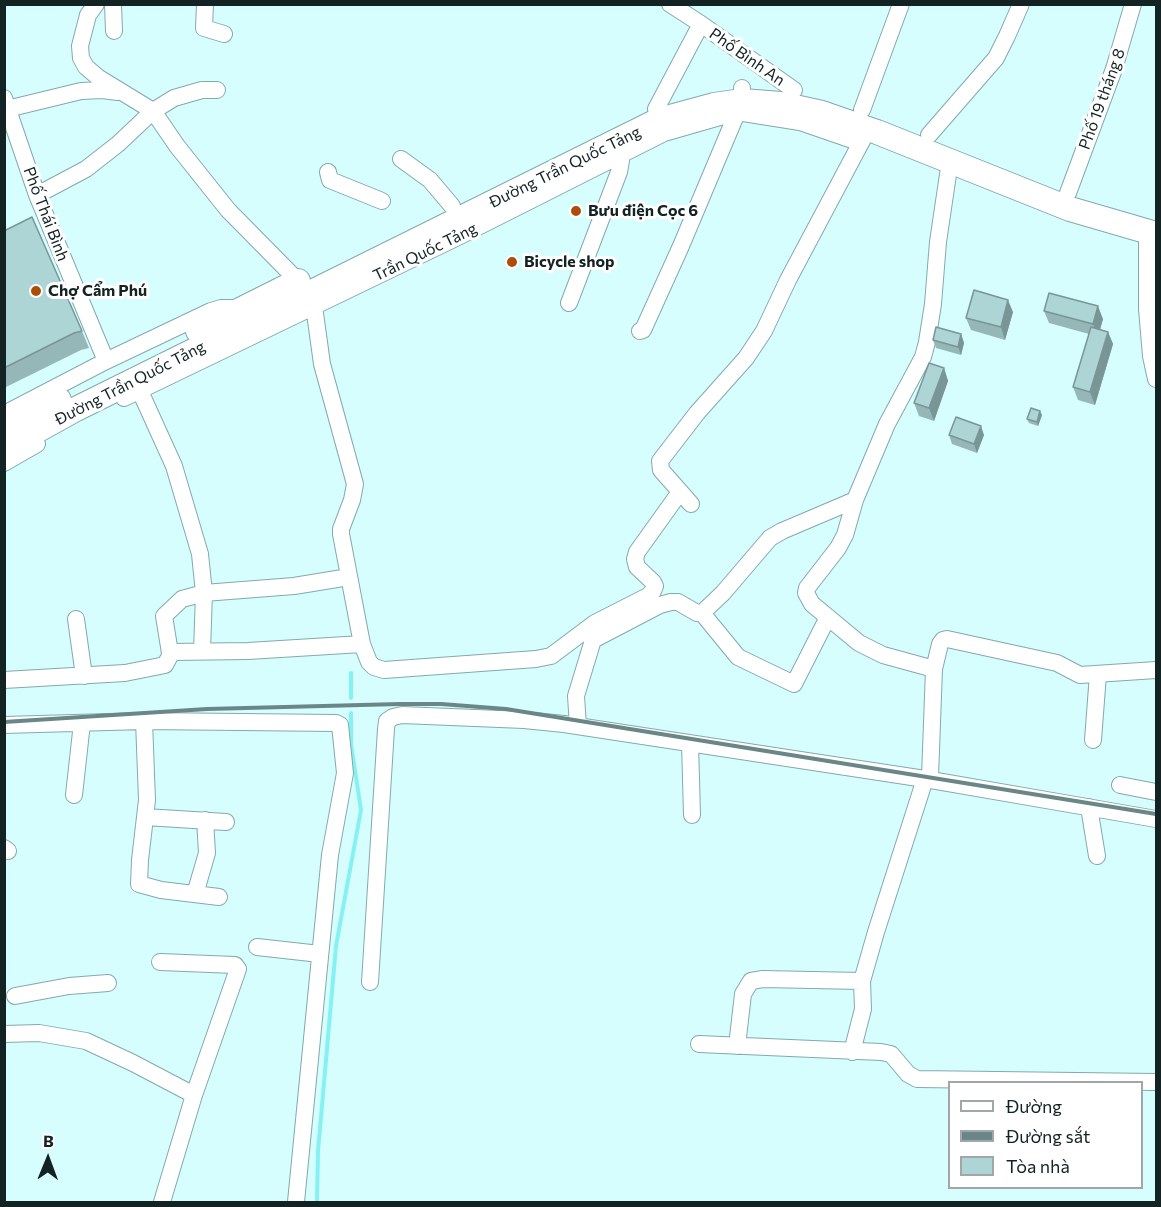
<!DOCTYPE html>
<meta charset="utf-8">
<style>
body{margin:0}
#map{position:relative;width:1161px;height:1207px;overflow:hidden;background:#d6fefe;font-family:Commissioner,sans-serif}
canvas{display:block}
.frame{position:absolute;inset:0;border:6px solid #132222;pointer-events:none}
.legend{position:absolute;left:948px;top:1081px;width:195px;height:108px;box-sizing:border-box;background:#fff;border:2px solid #a1a7a7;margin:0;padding:8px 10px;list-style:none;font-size:18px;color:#132222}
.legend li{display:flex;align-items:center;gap:12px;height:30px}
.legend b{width:30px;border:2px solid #a1a7a7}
.north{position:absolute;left:18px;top:1129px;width:60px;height:60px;-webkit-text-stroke:4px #fff;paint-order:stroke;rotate:1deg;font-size:16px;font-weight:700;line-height:24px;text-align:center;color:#132222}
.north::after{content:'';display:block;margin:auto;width:21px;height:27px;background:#132222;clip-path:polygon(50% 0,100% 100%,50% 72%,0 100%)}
</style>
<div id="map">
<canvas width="1161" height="1207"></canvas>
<div class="frame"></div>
<ul class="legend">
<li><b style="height:8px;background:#fff"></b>Đường</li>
<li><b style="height:8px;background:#6b8686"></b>Đường sắt</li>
<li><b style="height:16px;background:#aed5d5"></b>Tòa nhà</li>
</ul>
<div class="north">B</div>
</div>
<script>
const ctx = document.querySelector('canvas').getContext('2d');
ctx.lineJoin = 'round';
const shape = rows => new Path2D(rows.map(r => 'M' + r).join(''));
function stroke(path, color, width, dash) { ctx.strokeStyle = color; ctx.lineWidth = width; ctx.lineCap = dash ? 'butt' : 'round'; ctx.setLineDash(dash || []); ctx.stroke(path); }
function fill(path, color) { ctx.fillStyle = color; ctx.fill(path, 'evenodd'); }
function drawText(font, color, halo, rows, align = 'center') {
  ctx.font = font + ' Commissioner,sans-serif'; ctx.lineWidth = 6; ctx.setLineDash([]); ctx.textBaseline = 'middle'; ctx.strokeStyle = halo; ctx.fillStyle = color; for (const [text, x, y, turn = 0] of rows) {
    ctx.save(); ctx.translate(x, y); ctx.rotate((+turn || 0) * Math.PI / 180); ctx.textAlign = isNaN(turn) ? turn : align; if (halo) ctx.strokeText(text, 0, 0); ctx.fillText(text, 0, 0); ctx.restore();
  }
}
stroke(shape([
 [351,698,351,673],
 [317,1202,318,1151,336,946,361,810,351,744,351,713]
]), '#85f1f3', 4);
const minor = shape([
 [96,4,88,15,80,46,81,58,86,67,99,78,153,111,177,146,228,210,298,281],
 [113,4,114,31],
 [205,4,204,28,224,34],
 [670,4,701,24,794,90],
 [4,98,37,195,106,361],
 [7,109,81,91,102,90,118,92],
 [656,109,701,24],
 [862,110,901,4],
 [929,135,996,58,1007,36,1021,4],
 [401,159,430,180,452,206],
 [328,172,330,180,382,201],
 [1068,193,1114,69,1133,4],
 [37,195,86,169,118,144,153,111,174,98,202,90,217,90],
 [1147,233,1147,309,1151,356,1156,379],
 [569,303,619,172,622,155,621,146],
 [314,306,322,364,355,484,352,500,341,529,341,534,362,644,369,662,374,667,384,670,536,659,551,656,595,623,648,596,653,591,655,586,653,582,637,567,635,559,637,552,680,492],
 [640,331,643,330,681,246,742,101,742,88],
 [140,391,174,466,200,554,204,593,202,651],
 [124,398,460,236,664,133,737,112,800,122,861,143],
 [4,414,106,361,211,311,221,308,233,308],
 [4,463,37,444],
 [691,504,661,470,660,461,697,413,746,358,764,331,788,280,865,135],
 [702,613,738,657,794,684,828,617],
 [76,619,84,676],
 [170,653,164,616,182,599,204,593,294,586,349,577],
 [934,669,883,655,859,643,812,604,806,593,807,588,838,548,845,535,855,500,887,424,923,357,927,342,933,304,938,242,950,161],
 [4,680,125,673,165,665,172,652,248,651,362,644],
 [144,721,147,800,140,860,139,884,161,890,219,897],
 [4,725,144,721,336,723,340,725,345,773,330,855,296,1202],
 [578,726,576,696,593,640,660,605,671,602,678,602,697,613,702,613,723,593,770,538,782,531,855,500],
 [1093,740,1098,674],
 [690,743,692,815],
 [1120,785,1156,792],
 [74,795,82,723],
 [1089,807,1097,856],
 [145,817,226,822],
 [4,848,8,851],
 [195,894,207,853,205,820],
 [257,947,320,954],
 [160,962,235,965,238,969,194,1095,162,1202],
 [370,982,386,729,387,721,393,717,402,715,524,720,564,724,925,779,1156,819],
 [15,996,69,986,108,983],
 [4,1034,39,1033,86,1041,133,1063,194,1095],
 [699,1044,881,1052,891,1054,908,1074,917,1079,1156,1082],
 [737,1046,743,994,751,981,763,979,862,981],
 [852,1052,863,1009,862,981,876,932,925,779,930,777,934,669,940,644,943,640,947,639,1057,663,1080,675,1156,670]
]);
const highway = shape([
 [198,331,298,281],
 [4,429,59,400],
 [4,449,76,409,659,120,714,105,742,101,781,104,822,113,877,132,1070,209,1156,234]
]);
stroke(minor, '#84a9aa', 18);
stroke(highway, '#84a9aa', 26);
stroke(minor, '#fff', 16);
stroke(highway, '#fff', 24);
stroke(shape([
 [4,722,207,709,400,704,441,704,506,709,1156,814]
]), '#6b8686', 4);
fill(shape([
 [4,231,82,331,89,348,81,350,4,388],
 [1044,311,1103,319,1100,329,1108,332,1113,344,1095,405,1078,400,1073,387,1089,334,1049,323],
 [1013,312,1005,340,971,330,966,318],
 [961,334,964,343,961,355,936,348,933,340],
 [944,368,948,381,934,421,919,416,914,403],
 [1042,415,1038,426,1029,423,1027,419],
 [949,435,984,435,977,453,952,444]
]), '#96b7b7');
fill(shape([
 [1008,300,1013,312,1005,340,1001,327],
 [1098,306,1103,319,1098,337,1093,324],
 [1108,332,1113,344,1095,405,1090,392],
 [961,334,964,343,961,355,958,347],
 [944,368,948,381,934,421,929,408],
 [1040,411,1042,415,1038,426,1037,422],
 [981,426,984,435,977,453,974,444]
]), '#7a9595');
const building = shape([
 [32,217,82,331,74,333,4,368,4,231,32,217],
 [974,290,1008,300,1001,327,966,318,974,290],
 [1049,293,1098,306,1093,324,1044,311,1049,293],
 [936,327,961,334,958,347,933,340,936,327],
 [1091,327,1108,332,1090,392,1073,387,1091,327],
 [929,363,944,368,929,408,914,403,929,363],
 [1031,408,1040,411,1037,422,1027,419,1031,408],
 [956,417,981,426,974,444,949,435,956,417]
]);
fill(building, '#aed5d5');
stroke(building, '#7a9595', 1.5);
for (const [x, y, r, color] of [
 [576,211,6,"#ae4d07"],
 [512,262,6,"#ae4d07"],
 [36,291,6,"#ae4d07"]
]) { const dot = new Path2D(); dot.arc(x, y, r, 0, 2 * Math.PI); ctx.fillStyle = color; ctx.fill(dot); stroke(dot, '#fff', 2); }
drawText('16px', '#132222', '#fff', [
 ["Phố Bình An",747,57,35],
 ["Phố 19 tháng 8",1102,99,-70],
 ["Đường Trần Quốc Tảng",565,167,-26],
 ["Phố Thái Bình",46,214,69],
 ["Trần Quốc Tảng",425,252,-26],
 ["Đường Trần Quốc Tảng",130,383,-27]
]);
drawText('bold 16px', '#132222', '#fff', [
 ["Bưu điện Cọc 6",588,211],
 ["Bicycle shop",524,262],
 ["Chợ Cẩm Phú",48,291]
], 'left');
</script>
